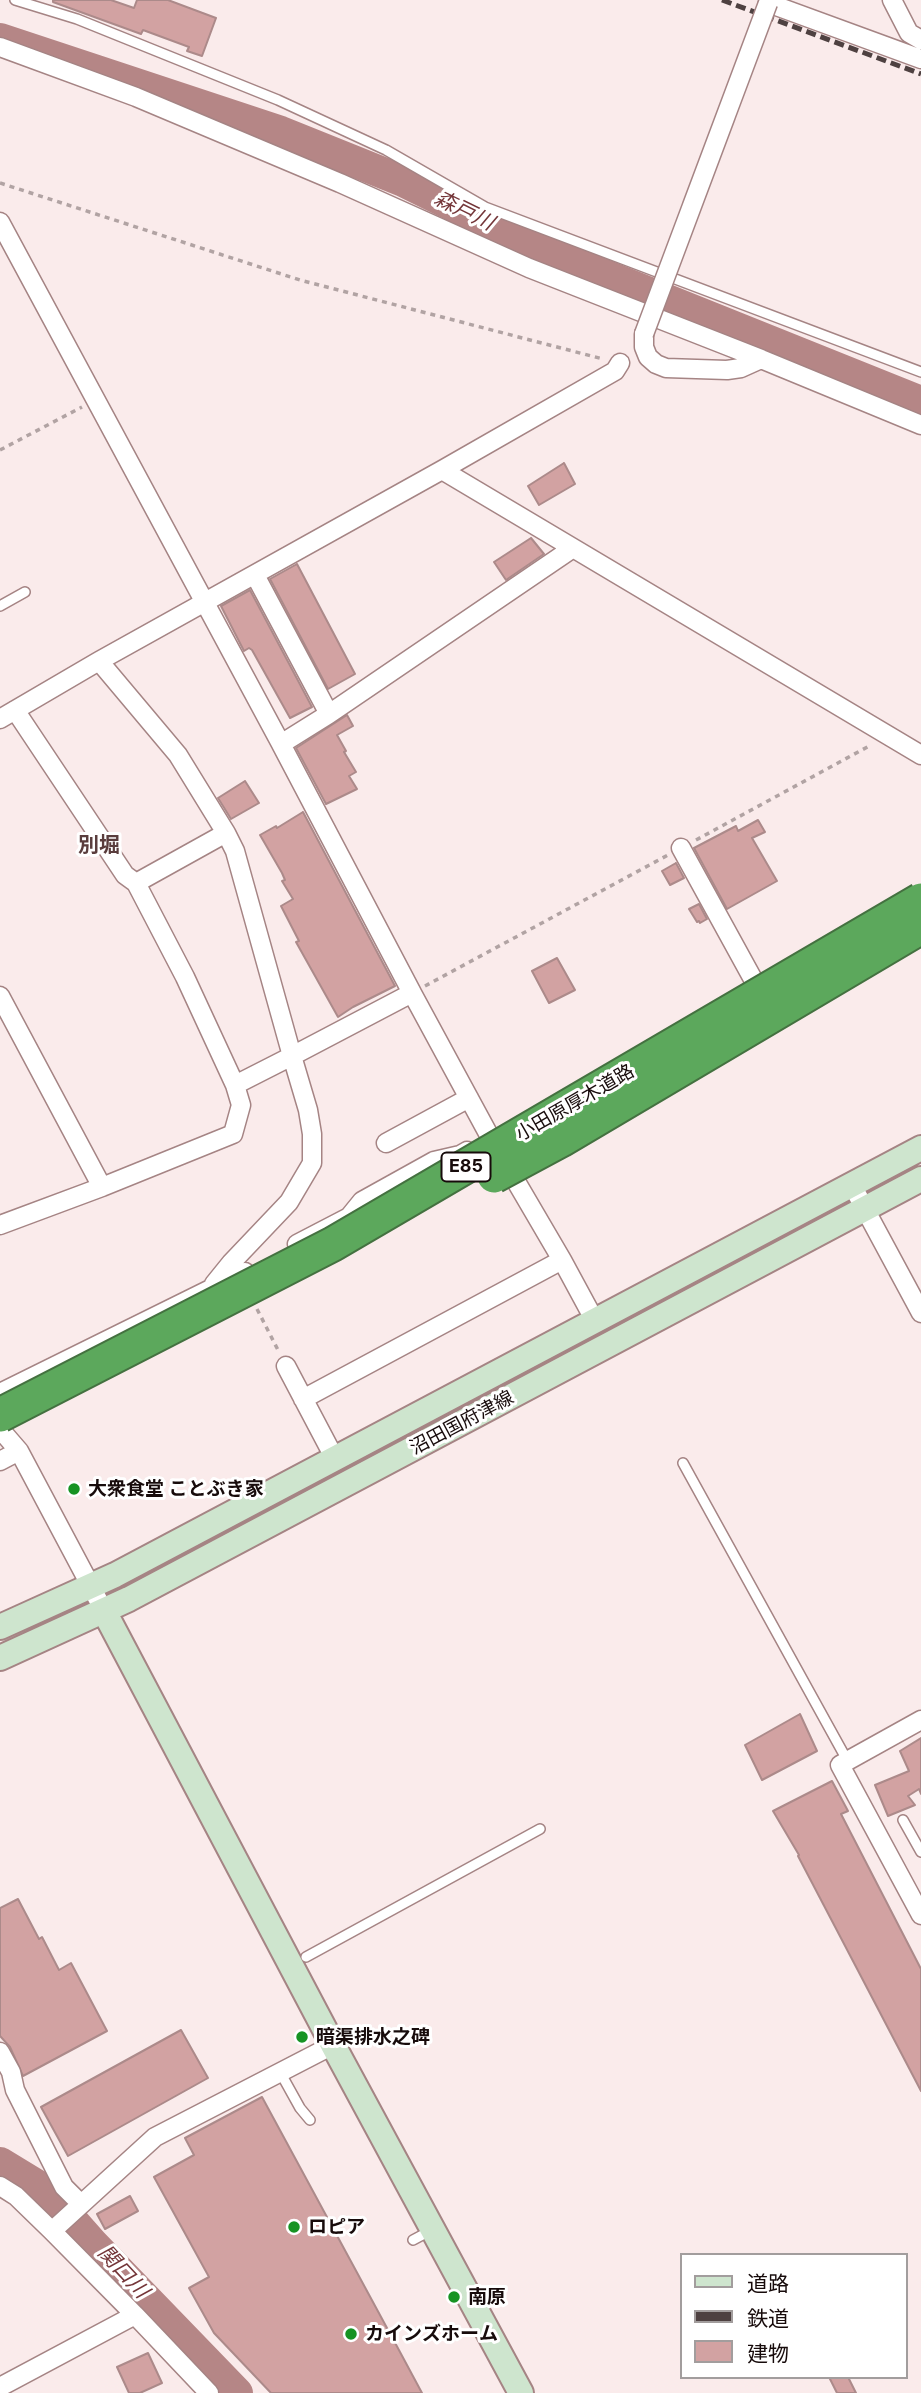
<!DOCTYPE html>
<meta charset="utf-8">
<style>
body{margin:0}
#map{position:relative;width:921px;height:2393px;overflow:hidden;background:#faebeb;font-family:Inter,"Noto Sans JP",sans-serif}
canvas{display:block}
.legend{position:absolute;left:680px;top:2253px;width:228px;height:126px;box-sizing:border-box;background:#fff;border:2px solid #a29d9d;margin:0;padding:9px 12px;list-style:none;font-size:21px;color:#170b0b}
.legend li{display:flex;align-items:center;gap:14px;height:35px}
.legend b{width:35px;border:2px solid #a29d9d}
</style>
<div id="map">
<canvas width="921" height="2393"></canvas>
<ul class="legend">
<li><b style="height:9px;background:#cee5ce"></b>道路</li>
<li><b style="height:9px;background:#4e4141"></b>鉄道</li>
<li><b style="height:19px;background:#d2a2a2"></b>建物</li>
</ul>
</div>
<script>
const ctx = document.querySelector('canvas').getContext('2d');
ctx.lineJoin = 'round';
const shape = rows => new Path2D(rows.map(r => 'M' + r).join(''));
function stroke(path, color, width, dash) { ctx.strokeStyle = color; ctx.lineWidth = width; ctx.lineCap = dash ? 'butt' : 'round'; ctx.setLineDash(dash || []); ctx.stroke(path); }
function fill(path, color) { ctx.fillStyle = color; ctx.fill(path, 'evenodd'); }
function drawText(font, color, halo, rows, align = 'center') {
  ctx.font = font + ' Inter,"Noto Sans JP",sans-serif'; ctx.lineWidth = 6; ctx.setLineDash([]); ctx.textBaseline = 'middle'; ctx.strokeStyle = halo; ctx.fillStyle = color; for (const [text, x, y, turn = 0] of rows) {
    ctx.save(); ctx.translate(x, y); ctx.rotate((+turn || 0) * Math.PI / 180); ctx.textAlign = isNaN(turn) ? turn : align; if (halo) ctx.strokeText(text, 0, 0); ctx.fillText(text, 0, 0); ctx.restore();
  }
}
stroke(shape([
 [0,39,281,132,403,181,545,251,921,402],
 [0,2163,46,2191,92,2243,237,2393]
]), '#b58686', 32);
const building = shape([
 [53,0,111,0,134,8,137,0,168,0,216,18,202,56,187,51,189,47,143,30,141,34,53,2,53,0],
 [564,463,575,484,539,505,528,486,564,463],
 [531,538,544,554,506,580,494,562,531,538],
 [297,564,355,674,328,689,270,579,297,564],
 [250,590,312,707,290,718,252,650,249,648,244,651,221,606,250,590],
 [347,715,353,726,337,735,346,751,344,752,356,772,349,776,357,789,326,804,296,748,347,715],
 [245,781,259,803,231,819,218,798,245,781],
 [303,812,395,986,353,1007,338,1017,296,942,299,941,281,906,293,899,282,881,285,880,282,873,260,835,276,826,277,828,303,812],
 [758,820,765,832,752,838,777,881,727,909,694,848,736,826,738,831,758,820],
 [676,863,684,878,670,885,662,871,676,863],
 [699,904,707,919,700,923,699,921,697,922,689,909,699,904],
 [557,958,575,990,549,1003,532,971,557,958],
 [800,1714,817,1751,762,1780,745,1745,800,1714],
 [921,1738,921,1794,919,1789,908,1796,915,1805,888,1816,875,1785,909,1771,900,1751,921,1738],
 [832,1781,848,1811,841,1814,921,1969,921,2091,798,1856,799,1855,773,1811,832,1781],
 [18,1899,39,1939,42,1937,59,1970,71,1963,107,2031,23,2076,10,2047,0,2036,0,1908,18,1899],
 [181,2030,208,2078,68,2156,41,2107,181,2030],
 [262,2097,400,2352,422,2393,271,2393,214,2333,189,2288,209,2277,154,2177,194,2155,185,2138,262,2097],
 [130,2196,138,2211,105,2229,97,2214,130,2196],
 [148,2353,162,2383,140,2393,129,2393,117,2367,148,2353],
 [829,2377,848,2377,856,2393,837,2393,829,2377]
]);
fill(building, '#d2a2a2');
stroke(building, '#ac8a8a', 2);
const lane = shape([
 [15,0,77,19,278,100,386,150,485,207,921,372],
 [0,606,25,592],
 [683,1463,847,1760],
 [903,1820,921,1852],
 [306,1957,540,1829],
 [280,2072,300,2108,310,2120],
 [413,2240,430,2231]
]);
const street = shape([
 [892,0,909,33,921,40],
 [768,3,921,59],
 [0,47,136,97,340,183,529,268,761,359],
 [0,222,281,744],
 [644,334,644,347,648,357,656,364,666,368,727,370,741,368,761,359,921,425],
 [442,470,921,755],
 [99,661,178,755,226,833],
 [329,714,573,548],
 [0,719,99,661,442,470,615,371,620,363],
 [681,848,754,981],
 [136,883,226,833,235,851,292,1056,412,993,281,744,329,714,255,575],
 [412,993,490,1137,562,1260,595,1321],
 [0,996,102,1187,233,1134,241,1105,235,1085,185,977,136,883,125,875,15,710],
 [386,1143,469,1098],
 [852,1185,921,1313],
 [0,1225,102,1187],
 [297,1244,349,1217,362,1201,434,1161,460,1155,467,1151],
 [214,1284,231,1263,289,1202,312,1163,312,1134,308,1110,292,1056,235,1085],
 [286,1366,335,1459],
 [0,1393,245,1272],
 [303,1399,562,1260],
 [0,1429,19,1451,104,1611],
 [0,1461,19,1451],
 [921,1720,840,1765,921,1915],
 [0,2052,11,2072,15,2090,64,2187,80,2203],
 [0,2186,16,2196,52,2231,135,2315],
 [52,2231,155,2137,333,2045],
 [0,2387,135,2315,209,2393]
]);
const secondary = shape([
 [104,1611,333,2045,521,2393],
 [0,1627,115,1575,921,1148],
 [0,1658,129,1599,921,1179]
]);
stroke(lane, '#a58484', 12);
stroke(street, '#a58484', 21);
stroke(secondary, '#a58484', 28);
stroke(shape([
 [0,183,300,280,603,359],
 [0,450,82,407],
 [696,840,871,745],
 [425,986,668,855],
 [257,1309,279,1352]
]), '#b1a3a3', 3.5, [5, 5]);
stroke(lane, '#fff', 9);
stroke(street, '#fff', 18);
stroke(secondary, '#cee5ce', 24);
stroke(shape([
 [722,0,921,74]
]), '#4e4141', 5, [10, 5]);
const streetBridge = shape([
 [644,334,768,3]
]);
const highwayBridge = shape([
 [494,1176,561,1140,921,927],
 [0,1415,333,1244,921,900]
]);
stroke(streetBridge, '#a58484', 21, []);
stroke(highwayBridge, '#447140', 37, []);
stroke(streetBridge, '#fff', 18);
stroke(highwayBridge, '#5ca85c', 33);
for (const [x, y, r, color] of [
 [74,1489,7,"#179323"],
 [302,2037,7,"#179323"],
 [294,2227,7,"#179323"],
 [454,2297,7,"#179323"],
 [351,2334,7,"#179323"]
]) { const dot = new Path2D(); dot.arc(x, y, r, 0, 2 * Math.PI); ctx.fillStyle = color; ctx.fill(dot); stroke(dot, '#fff', 2.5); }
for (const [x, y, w] of [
 [466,1167,49]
]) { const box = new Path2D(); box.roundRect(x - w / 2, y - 14.5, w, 29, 5); ctx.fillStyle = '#fff'; ctx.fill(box); stroke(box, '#170b0b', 2); }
drawText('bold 18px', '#170b0b', null, [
 ["E85",466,1167]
]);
drawText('19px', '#170b0b', '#fff', [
 ["小田原厚木道路",575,1103,-30],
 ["沼田国府津線",462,1423,-28]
]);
drawText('bold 19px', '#170b0b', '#fff', [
 ["大衆食堂 ことぶき家",88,1489],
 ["暗渠排水之碑",316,2037],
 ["ロピア",308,2227],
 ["南原",468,2297],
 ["カインズホーム",365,2334]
], 'left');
drawText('italic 21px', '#743639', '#fff', [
 ["森戸川",464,211,26],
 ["関口川",123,2272,47]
]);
drawText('bold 21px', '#5a3d3d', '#fff', [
 ["別堀",99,846]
]);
</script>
